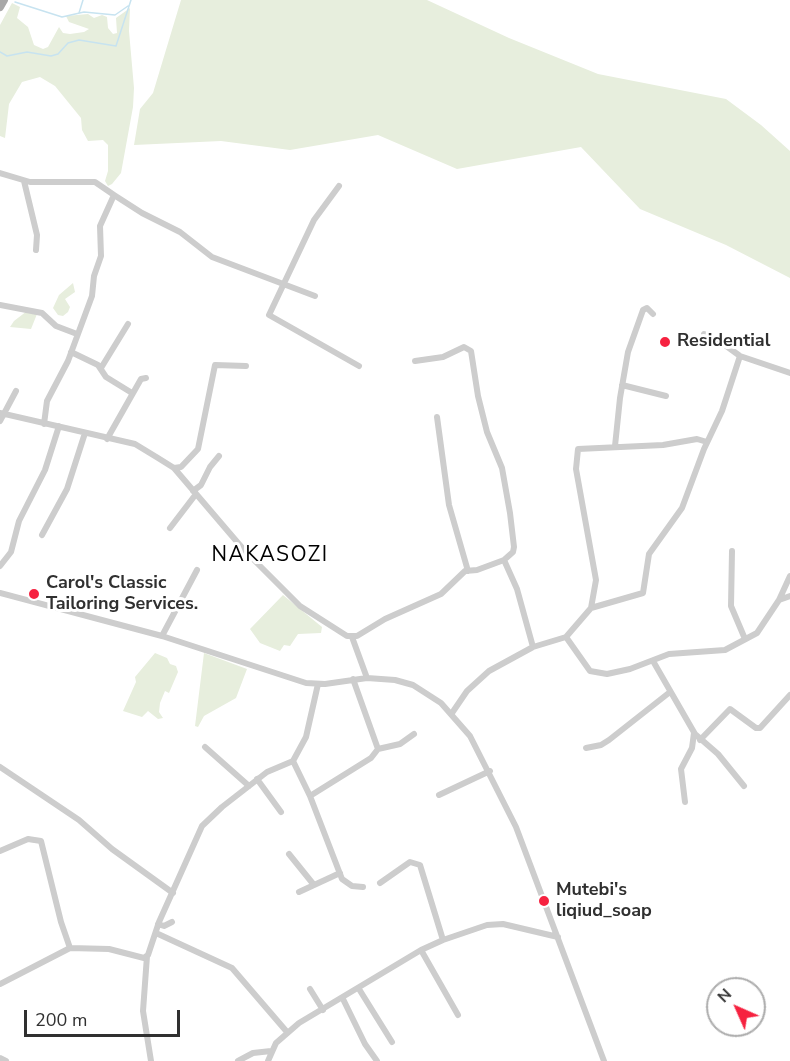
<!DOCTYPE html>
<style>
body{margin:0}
#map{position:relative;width:790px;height:1061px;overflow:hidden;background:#fff;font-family:"Nunito Sans",sans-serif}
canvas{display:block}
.north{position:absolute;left:706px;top:977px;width:60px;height:60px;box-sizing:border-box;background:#fff;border:2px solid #acacac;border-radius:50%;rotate:315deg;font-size:16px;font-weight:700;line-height:24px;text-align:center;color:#303030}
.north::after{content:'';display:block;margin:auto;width:21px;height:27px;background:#f62240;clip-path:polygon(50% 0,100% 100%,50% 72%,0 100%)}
.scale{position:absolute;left:24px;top:1010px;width:156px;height:27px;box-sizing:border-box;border:3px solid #303030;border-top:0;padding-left:8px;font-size:18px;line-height:21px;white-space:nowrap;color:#303030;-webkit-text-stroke:4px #fff;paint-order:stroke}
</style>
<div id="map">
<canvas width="790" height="1061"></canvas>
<div class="north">N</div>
<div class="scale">200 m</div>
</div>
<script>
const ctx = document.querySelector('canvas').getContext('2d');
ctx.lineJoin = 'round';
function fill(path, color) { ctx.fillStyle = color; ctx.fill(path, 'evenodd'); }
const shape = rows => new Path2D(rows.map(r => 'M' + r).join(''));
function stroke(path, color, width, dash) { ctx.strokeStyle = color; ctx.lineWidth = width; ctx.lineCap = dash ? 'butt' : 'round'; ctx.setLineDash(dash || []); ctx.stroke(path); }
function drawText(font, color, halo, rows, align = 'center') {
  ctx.font = font + ' "Nunito Sans",sans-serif'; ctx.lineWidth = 6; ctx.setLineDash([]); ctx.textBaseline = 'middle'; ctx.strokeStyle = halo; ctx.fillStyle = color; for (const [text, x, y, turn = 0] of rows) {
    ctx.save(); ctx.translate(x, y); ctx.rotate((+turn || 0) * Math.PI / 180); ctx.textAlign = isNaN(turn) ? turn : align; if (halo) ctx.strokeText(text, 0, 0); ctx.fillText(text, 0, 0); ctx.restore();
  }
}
fill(shape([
 [181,0,427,0,509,38,598,74,726,99,761,125,790,151,790,278,726,245,640,209,581,147,457,169,378,135,290,150,221,141,134,145,140,109,153,93],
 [12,3,20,7,17,18,28,27,34,45,43,49,48,47,59,27,63,33,70,34,84,32,89,29,69,22,66,16,88,14,94,18,102,15,107,17,108,28,113,34,117,33,116,18,130,8,129,31,134,88,133,107,121,173,112,184,108,186,105,181,108,171,108,145,103,140,88,141,82,130,81,118,55,86,40,77,22,82,9,104,5,138,0,136,0,25],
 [73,283,75,292,65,299,70,307,68,312,63,316,58,315,53,308,59,295],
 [27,311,37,314,31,329,10,327,14,321],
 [283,595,322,627,321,633,298,634,290,646,284,645,280,651,260,643,250,629],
 [155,653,167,658,170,664,176,666,178,672,169,693,165,691,160,703,159,712,163,718,158,719,148,711,142,717,123,711,136,682,135,677],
 [204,653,247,669,236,698,204,716,198,727,195,726]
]), '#e7eedd');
stroke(shape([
 [15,2,62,17,84,12,115,15,128,6],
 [79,13,83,0],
 [0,52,7,56,27,52,51,56,58,54,68,43,79,40,116,46,131,0]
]), '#c7e3f0', 1.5);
stroke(shape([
 [0,173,30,182,95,182,114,195,100,226,101,256,94,276,92,296,68,361,47,401,44,424],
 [24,181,37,235,36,250],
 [339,186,314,220,269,315,359,366],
 [114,195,142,213,180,232,212,257,315,296],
 [0,305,42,313,56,326,77,334],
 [704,334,718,340,740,356,790,373],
 [71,352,98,365,106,377,132,393],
 [415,361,443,357,464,347,471,351,478,396,487,432,502,468,510,513,514,547,513,552,504,560],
 [101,368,128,324],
 [622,385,666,396],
 [0,413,135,444,158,458,174,468,244,550,300,606,347,636,357,636,385,619,441,594,465,571,477,570,504,560,517,589,533,647],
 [437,417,449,505,468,571],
 [0,421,16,391],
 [107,439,141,379,146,378],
 [615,446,620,398,628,352,643,310,647,308,653,314],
 [174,468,181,467,198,449,215,365,246,366],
 [193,491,201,485,210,467,219,456],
 [170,528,196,494],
 [42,535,67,489,85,433],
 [732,551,731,606,745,639],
 [0,566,11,552,19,521,45,470,59,426],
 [0,593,162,636,306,683,325,684,367,678,395,680,413,685,441,703,470,736,516,827,604,1061],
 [779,600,790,576],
 [591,608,643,593,649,554,682,508,704,449,722,411,740,356],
 [162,636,197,570],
 [352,637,367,678],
 [566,637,590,671,607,674,630,669,669,654,725,650,757,633,779,600,790,596],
 [653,661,695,734,718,754,744,786],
 [452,713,467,691,489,671,533,647,566,637,591,608,596,580,576,469,578,449,663,445,697,439,707,442],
 [700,740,730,709,756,728,760,728,790,695],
 [205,747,249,786],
 [586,748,601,745,609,740,670,692],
 [378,749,400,744,414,734],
 [293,761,310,796,342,879,352,886,363,887],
 [0,767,79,820,112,849,173,893],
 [257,779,281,812],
 [439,795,490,771],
 [310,796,371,758,378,749,353,679],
 [685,802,681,769,692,748,694,733],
 [0,851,28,839,41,841,61,922,70,948],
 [289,854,314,885],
 [380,883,410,862,420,865,443,940],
 [299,892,340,873],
 [158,924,164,926,172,922],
 [156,933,232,968,287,1032],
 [421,950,458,1015],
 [147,956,143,1011,151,1061],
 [0,984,70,948,109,949,144,958,148,955,159,922,202,826,222,807,267,772,293,761,306,737,318,684],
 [310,989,323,1010],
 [359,989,392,1042],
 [343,999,365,1044,377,1061],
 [0,1058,6,1061],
 [238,1061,253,1053,271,1051],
 [268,1061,276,1043,299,1023,421,950,443,940,487,925,503,924,558,937]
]), '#cdcdcd', 6);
stroke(shape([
 [0,7,4,0]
]), '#a8a8a8', 8);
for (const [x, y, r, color] of [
 [665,342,6,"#f62240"],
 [34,594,6,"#f62240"],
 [544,901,6,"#f62240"]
]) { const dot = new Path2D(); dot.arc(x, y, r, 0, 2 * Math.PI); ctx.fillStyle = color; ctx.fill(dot); stroke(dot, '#fff', 2); }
drawText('bold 18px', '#303030', '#fff', [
 ["Residential",677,342],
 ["Carol's Classic",46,584],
 ["Tailoring Services.",46,605],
 ["Mutebi's",556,891],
 ["liqiud_soap",556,912]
], 'left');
ctx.letterSpacing = '1.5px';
drawText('21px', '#000', '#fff', [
 ["NAKASOZI",270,556]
]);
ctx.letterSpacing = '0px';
</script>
